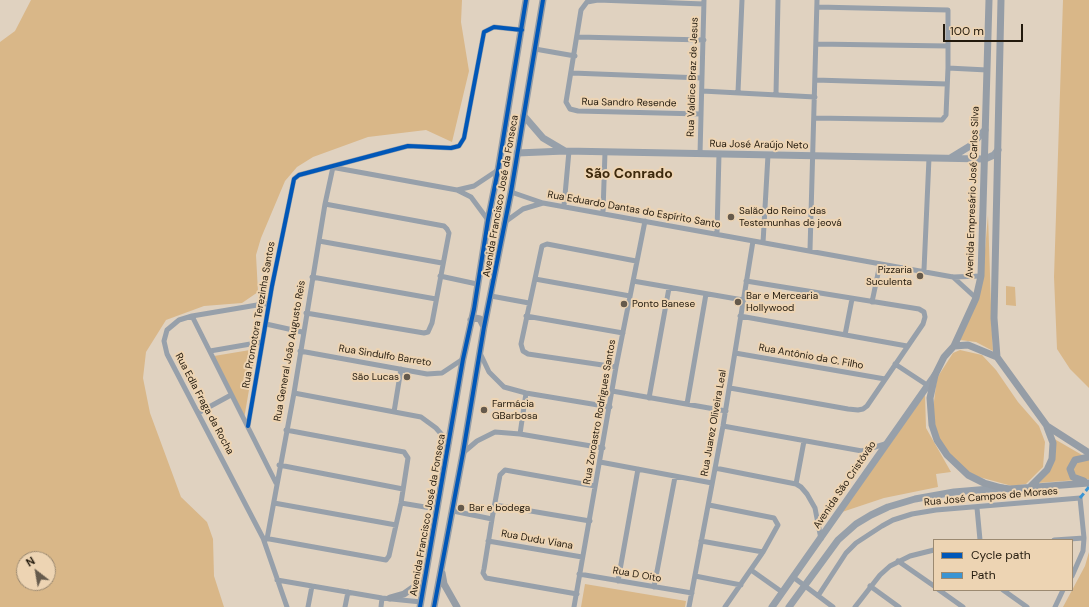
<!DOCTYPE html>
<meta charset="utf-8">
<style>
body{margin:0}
#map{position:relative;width:1089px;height:607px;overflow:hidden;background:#e0d2c0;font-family:"DM Sans",sans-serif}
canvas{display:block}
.legend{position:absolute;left:933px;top:539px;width:140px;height:52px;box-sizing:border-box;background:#edd4b3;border:1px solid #9c8a71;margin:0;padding:5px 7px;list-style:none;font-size:12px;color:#231a0d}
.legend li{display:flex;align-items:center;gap:8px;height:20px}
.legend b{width:20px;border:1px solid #9c8a71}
.north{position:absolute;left:16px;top:551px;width:40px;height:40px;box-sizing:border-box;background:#edd4b3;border:1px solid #9c8a71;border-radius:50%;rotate:329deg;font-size:11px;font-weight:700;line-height:16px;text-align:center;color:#231a0d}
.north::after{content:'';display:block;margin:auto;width:14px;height:18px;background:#655a4c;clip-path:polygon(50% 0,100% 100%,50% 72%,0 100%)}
.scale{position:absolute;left:943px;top:24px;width:80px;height:18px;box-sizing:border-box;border:2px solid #231a0d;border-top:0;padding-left:5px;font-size:12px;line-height:14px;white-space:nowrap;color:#231a0d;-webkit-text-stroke:3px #edd4b3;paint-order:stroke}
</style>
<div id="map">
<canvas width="1089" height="607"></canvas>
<ul class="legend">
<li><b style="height:5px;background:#0057b8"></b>Cycle path</li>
<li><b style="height:5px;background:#3b94d2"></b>Path</li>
</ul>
<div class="north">N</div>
<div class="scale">100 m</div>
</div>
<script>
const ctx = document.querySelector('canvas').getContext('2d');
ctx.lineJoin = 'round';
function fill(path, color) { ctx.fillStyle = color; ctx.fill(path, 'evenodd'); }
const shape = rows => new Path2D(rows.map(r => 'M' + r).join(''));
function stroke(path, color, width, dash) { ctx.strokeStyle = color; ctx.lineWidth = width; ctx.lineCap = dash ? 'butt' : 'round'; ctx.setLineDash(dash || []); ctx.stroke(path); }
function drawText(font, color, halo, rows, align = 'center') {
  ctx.font = font + ' "DM Sans",sans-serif'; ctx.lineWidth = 4; ctx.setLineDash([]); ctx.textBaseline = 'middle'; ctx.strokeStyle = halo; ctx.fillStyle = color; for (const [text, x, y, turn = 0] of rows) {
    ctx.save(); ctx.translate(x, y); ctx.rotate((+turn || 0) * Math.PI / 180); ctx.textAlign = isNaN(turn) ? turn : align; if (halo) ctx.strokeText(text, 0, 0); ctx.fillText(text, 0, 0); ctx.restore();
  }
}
fill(shape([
 [31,0,462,0,461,22,469,71,452,142,426,130,368,137,313,157,297,167,285,181,261,238,256,255,258,292,242,303,204,306,166,320,146,352,143,378,150,413,181,497,207,522,213,539,214,576,224,607,0,607,0,42,15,31],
 [24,559,48,559,48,583,24,583],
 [1063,0,1089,0,1089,388,1070,369,1057,349,1054,277],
 [988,215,992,335,993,351,976,342,960,340,983,274],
 [1006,286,1015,287,1016,306,1006,305],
 [256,349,244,419,214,356],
 [960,350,982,355,996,370,1018,402,1039,426,1045,442,1043,467,1026,484,1012,486,979,477,966,471,950,457,940,441,935,426,933,409,937,378,953,353],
 [925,394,926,428,951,472,936,474,938,487,884,498,842,512],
 [1051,437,1089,459,1089,479,1038,483,1050,467],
 [1089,552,1089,607,1063,607,1085,566],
 [585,584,686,601,685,607,581,607]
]), '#d9b788');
stroke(shape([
 [578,37,704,40],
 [816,44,948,46],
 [535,49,575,56],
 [948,68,987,70],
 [572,73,702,78],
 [815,80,947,84],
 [702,91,815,97],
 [738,92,742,0],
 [776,94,778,0],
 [701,114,578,111,570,109,566,102,581,10,587,2,598,0,704,4],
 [814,118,942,120,946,115,948,68,948,10,817,7],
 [700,154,704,0],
 [331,167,457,190,471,197,488,220],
 [457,190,474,186,498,170],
 [511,192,543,203],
 [564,206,569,151],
 [603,212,605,152],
 [505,222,523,209,543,203,953,277,981,276],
 [717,233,719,154],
 [319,241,442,263],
 [763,243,768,155],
 [810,250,817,0],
 [924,270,929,158],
 [440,276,477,284],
 [312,277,436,299],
 [953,277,976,298],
 [535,279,630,296],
 [633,281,743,300],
 [491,296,529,303],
 [872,302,880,264],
 [269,303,192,316,179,320,167,330,164,341,167,354,263,538,287,607],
 [306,313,424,333,428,332,432,323,449,233,447,229,444,226,325,204],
 [192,316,276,483],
 [526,316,623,333],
 [740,316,907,346],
 [266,324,302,332],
 [845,335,852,299],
 [210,351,262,342],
 [300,351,427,374,442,373,463,359],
 [480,353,489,372,504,387,526,393,610,407],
 [735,353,885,379],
 [895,364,927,385],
 [616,367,528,354,523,351,521,344,542,246,547,244,636,261],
 [730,388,848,409,858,410,863,409,867,406,923,324,925,317,924,312,919,309,746,281],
 [612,391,726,411],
 [294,393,421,417,436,428,449,443],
 [649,398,669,288],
 [687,404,706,294],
 [394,412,401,369],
 [198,413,231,395],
 [248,426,272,286,294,179,299,175,408,146,451,148,459,146,464,138,484,32,494,27,522,30],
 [723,426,862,451,885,444],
 [520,434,526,393],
 [464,452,477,441,495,432,520,434,603,448],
 [600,462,712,483],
 [279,465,403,489],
 [715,468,796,484,801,487,807,494,815,508,821,539],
 [796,484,804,441],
 [274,503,396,525],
 [401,503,437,509],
 [495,505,590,521],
 [709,505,774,518,778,525,763,552,725,607],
 [977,508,980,540],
 [453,511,492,519],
 [264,538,386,560,389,556,401,503,408,458,404,452,286,430],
 [267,539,294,393,325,204,333,167],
 [1054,540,1084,538],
 [488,541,582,557],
 [701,541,763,552],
 [898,561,934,586],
 [751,570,782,592],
 [579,574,692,593],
 [695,576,741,585],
 [793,577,833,607],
 [277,580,382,598,421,602],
 [618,581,638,469],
 [870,586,899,607],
 [654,587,675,477],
 [939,590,963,607],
 [1003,590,1027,607],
 [577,594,486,578,483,573,484,569,492,519,500,475,505,470,595,486],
 [818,596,846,553,856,543,882,526,893,520,912,514,936,510,1080,498,1084,538,1083,551,1072,576],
 [308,607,312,586],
 [345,607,348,592],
 [381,607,382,598],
 [574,607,616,367,645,221],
 [689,607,723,426,753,241],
 [855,607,880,575,890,566,910,556,934,550],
 [1055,607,1063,590]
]), '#97a0aa', 5);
stroke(shape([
 [524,116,543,138,565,151],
 [517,153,565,151,985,159,994,155,998,150],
 [952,157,970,146,985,130],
 [772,607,935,375],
 [789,607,838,540,856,524,871,515,888,507,915,499,954,492,1002,488]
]), '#97a0aa', 7);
stroke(shape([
 [989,0,981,276,976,298,954,346,944,357,935,375,930,398,932,425,937,440,947,455,968,475,984,483,1002,488,1010,489,1089,483],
 [1001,0,994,318,997,357,1047,426,1089,453],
 [471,320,475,318,480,319,484,327],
 [954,346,968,345,997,357],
 [1084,481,1073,477,1070,469,1075,460,1089,457],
 [1030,487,1047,470,1052,459,1053,443,1047,427],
 [442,573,444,584,457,607],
 [390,598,404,594,424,580],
 [420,607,463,359,474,309,488,220,498,170,526,0],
 [434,607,463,453,484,327,511,192,543,0]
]), '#959da6', 7);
stroke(shape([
 [1080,498,1089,487]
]), '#3b94d2', 3, [6, 3]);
stroke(shape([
 [248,426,272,286,294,179,299,175,408,146,451,148,459,146,464,138,484,32,494,27,522,30],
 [420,607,463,359,474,309,488,220,498,170,526,0],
 [434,607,463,453,484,327,511,192,543,0]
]), '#0057b8', 4);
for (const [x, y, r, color] of [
 [731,217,4,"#655a4c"],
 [920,276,4,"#655a4c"],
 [738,302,4,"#655a4c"],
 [624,304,4,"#655a4c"],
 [407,377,4,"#655a4c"],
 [484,410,4,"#655a4c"],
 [461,508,4,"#655a4c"]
]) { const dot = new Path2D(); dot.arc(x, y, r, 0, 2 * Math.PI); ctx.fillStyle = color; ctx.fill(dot); stroke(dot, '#edd4b3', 1.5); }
drawText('10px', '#231a0d', '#edd4b3', [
 ["Rua Valdice Braz de Jesus",693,77,-88],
 ["Rua Sandro Resende",629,103,1],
 ["Rua José Araújo Neto",759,145,1],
 ["Avenida Empresário José Carlos Silva",973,192,-88],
 ["Avenida Francisco José da Fonseca",501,196,-80],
 ["Rua Eduardo Dantas do Espírito Santo",634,210,10],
 ["Rua Promotora Terezinha Santos",259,315,-80],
 ["Rua General João Augusto Reis",290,351,-80],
 ["Rua Sindulfo Barreto",385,356,9],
 ["Rua Antônio da C. Filho",811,357,10],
 ["Rua Edla Fraga da Rocha",204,404,62],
 ["Rua Zoroastro Rodrigues Santos",600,412,-80],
 ["Rua Juarez Oliveira Leal",714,423,-80],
 ["Avenida São Cristóvão",845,485,-56],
 ["Rua José Campos de Moraes",991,497,-5],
 ["Avenida Francisco José da Fonseca",428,515,-80],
 ["Rua Dudu Viana",537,540,10],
 ["Rua D Oito",637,575,10]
]);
drawText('10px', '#231a0d', '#edd4b3', [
 ["Salão do Reino das",739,211],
 ["Testemunhas de jeová",739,223],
 ["Pizzaria",912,270,"right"],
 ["Suculenta",912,282,"right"],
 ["Bar e Mercearia",746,296],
 ["Hollywood",746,308],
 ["Ponto Banese",632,304],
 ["São Lucas",399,377,"right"],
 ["Farmácia",492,404],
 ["GBarbosa",492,416],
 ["Bar e bodega",469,508]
], 'left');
drawText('bold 14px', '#3d290c', '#edd4b3', [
 ["São Conrado",629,174]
]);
</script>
